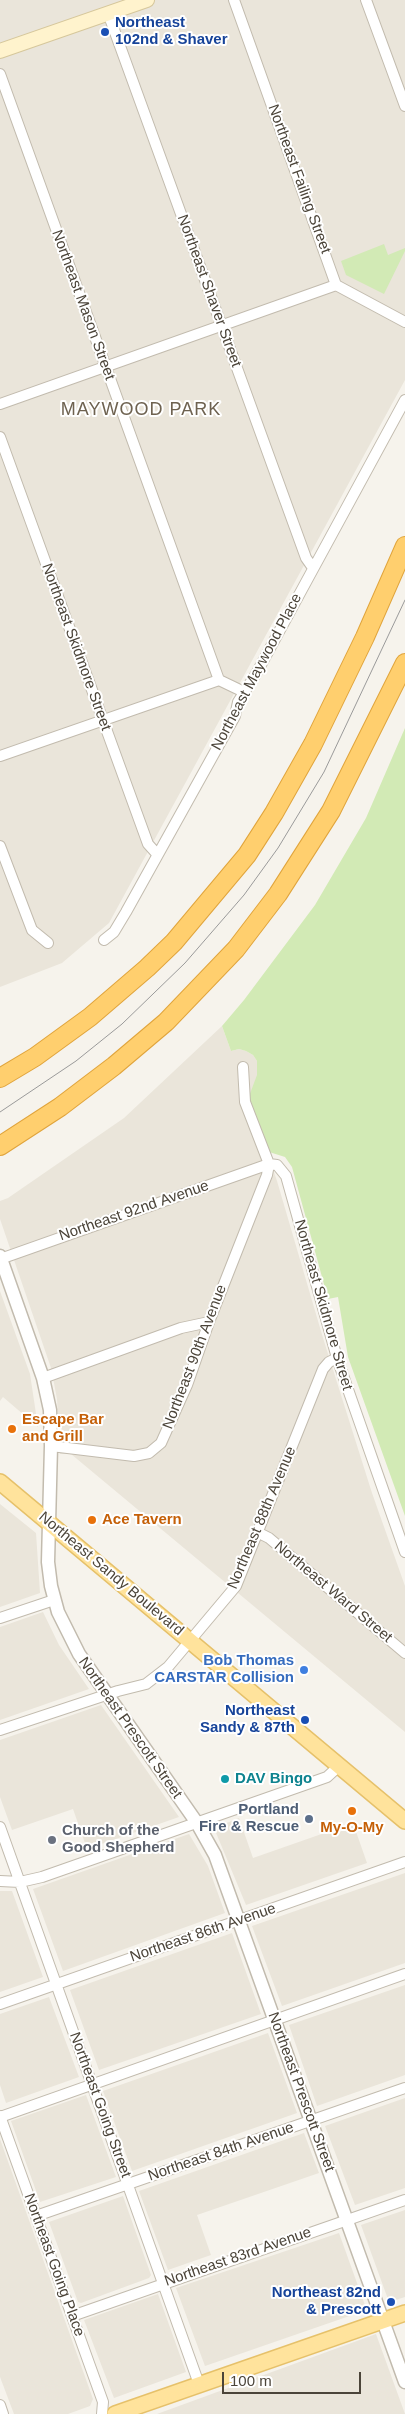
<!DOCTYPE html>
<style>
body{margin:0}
#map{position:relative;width:405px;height:2414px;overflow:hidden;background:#f6f3ec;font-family:Helvetica,sans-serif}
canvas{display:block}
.scale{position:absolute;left:222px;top:2372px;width:139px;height:22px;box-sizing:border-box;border:2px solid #4b4439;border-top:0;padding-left:6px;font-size:15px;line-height:18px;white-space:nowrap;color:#4b4439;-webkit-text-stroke:4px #fff;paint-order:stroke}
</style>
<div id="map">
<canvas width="405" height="2414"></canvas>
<div class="scale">100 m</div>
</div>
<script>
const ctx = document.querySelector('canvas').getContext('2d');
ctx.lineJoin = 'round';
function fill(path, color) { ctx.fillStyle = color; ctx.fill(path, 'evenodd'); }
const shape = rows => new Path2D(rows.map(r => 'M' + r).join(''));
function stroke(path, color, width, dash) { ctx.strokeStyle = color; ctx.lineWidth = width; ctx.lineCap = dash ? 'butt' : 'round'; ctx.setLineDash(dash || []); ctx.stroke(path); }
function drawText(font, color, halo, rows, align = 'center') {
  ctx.font = font + ' Helvetica,sans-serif'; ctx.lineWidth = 4; ctx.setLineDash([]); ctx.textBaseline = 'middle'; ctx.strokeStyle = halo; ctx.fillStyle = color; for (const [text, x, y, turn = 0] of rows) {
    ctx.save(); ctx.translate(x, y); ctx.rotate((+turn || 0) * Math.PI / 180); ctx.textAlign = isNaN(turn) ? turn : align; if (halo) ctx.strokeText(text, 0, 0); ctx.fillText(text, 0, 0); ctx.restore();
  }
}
fill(shape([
 [0,0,405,0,405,380,109,923,62,963,0,987],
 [222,1026,231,1051,239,1049,246,1051,253,1055,257,1061,258,1069,254,1113,277,1181,323,1338,372,1493,405,1586,405,1732,71,1454,60,1454,57,1399,51,1368,0,1219,0,1201,8,1198,124,1118],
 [0,1291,30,1374,38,1427,3,1397,0,1401],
 [0,1504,36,1533,40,1593,0,1607],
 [43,1612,59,1645,89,1689,0,1720,0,1627],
 [101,1705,179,1817,87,1849,73,1809,12,1830,0,1797,0,1740],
 [239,1818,253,1858,353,1823,367,1863,246,1905,214,1828],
 [189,1834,208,1866,225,1913,63,1971,33,1889],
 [405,1873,405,1963,282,2006,252,1926],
 [0,1891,12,1891,43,1977,0,1992],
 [232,1933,261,2014,99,2070,70,1990],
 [405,1985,405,2075,317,2106,289,2025],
 [49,1997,79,2077,6,2103,0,2085,0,2014],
 [268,2033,297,2113,132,2171,103,2091],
 [86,2095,116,2177,40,2202,11,2121],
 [405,2098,405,2188,355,2205,325,2126],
 [304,2133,319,2173,197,2215,211,2255,168,2270,139,2191],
 [0,2139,93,2399,90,2406,68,2414,14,2414,0,2377],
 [123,2196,151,2275,149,2278,81,2303,78,2302,49,2222],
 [405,2210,405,2297,389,2302,361,2225],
 [339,2233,366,2308,364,2311,205,2366,176,2288],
 [158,2294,186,2372,114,2398,84,2320],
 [376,2334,405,2414,157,2414]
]), '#eae5da');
fill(shape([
 [384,244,388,255,405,248,405,251,384,294,346,275,341,261],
 [405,728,405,1516,348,1357,338,1297,328,1299,292,1167,285,1157,266,1151,248,1099,257,1075,257,1061,253,1055,246,1051,239,1049,231,1051,222,1026,244,1000,315,905,366,818]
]), '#d2eab5');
const minor = shape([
 [234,0,336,285,405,322],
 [366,0,405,106],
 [108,13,306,558,313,568],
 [0,74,219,680,244,692],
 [0,404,336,285],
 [0,437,148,844,157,854],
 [0,756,219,680],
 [0,846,32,930,48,943],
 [104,940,114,932,126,912,235,716,238,702,256,674,405,400],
 [0,1259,269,1164,277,1165,286,1176,337,1358,405,1552],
 [43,1378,181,1328,209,1322],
 [51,1446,134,1456,149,1453,161,1443,187,1385,209,1322,267,1175,269,1164,245,1102,243,1067],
 [259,1533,269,1538,405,1653],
 [0,1618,54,1600],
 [0,1730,118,1691,146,1684,168,1667,236,1586,323,1369,329,1362,337,1358],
 [0,1827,199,2384],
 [0,1881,20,1882,42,1877,327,1777,339,1766],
 [0,2004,405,1862],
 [0,2116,103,2402,102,2414],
 [0,2117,405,1974],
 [36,2216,405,2088],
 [72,2316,405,2200],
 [0,2405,3,2414]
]);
const tertiary = shape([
 [0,1256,43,1378,50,1410,51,1446,48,1562,51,1586,58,1612,79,1654,197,1823,215,1855,405,2382]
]);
const secondary = shape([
 [0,51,147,0]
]);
const primary = shape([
 [0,1482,405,1821],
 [115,2414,405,2313]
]);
const motorway = shape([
 [0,1078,35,1057,90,1017,147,968,174,942,247,855,274,813,313,744,365,637,405,546],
 [0,1146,60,1107,114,1066,166,1022,236,949,278,894,331,811,405,663]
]);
stroke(minor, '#c2bbae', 12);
stroke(tertiary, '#c2bbae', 15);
stroke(secondary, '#d6c79b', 16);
stroke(primary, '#e6c16a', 18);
stroke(motorway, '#e0a43c', 20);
stroke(minor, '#fff', 10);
stroke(tertiary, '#fff', 12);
stroke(secondary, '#fff3cd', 14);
stroke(primary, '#ffe39c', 15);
stroke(motorway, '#ffcf6e', 18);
stroke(shape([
 [0,1112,76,1061,122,1024,185,963,244,895,278,848,324,772,405,600]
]), '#9a9a9a', 1);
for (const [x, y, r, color] of [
 [105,32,5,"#1a4fb4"],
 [12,1429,5,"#e8710a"],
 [92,1520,5,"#e8710a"],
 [304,1670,5,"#3f7fe0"],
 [305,1720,5,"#1a4fb4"],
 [225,1779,5,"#0f9aa8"],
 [352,1811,5,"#e8710a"],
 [309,1819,5,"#5c6f8a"],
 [52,1840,5,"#6b7280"],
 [391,2302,5,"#1a4fb4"]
]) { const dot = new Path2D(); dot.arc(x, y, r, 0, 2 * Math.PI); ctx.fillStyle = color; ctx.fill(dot); stroke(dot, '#fff', 2); }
drawText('bold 15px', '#164399', '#fff', [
 ["Northeast",115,23,"left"],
 ["102nd & Shaver",115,40,"left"],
 ["Northeast",295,1711],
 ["Sandy & 87th",295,1728],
 ["Northeast 82nd",381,2293],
 ["& Prescott",381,2310]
], 'right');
drawText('15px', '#4b4439', '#fff', [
 ["Northeast Failing Street",299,179,70],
 ["Northeast Shaver Street",209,291,70],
 ["Northeast Mason Street",83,305,70],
 ["Northeast Skidmore Street",76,647,70],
 ["Northeast Maywood Place",257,672,-62],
 ["Northeast 92nd Avenue",134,1211,-19],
 ["Northeast Skidmore Street",323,1305,74],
 ["Northeast 90th Avenue",195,1357,-69],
 ["Northeast 88th Avenue",262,1518,-67],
 ["Northeast Sandy Boulevard",111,1574,40],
 ["Northeast Ward Street",333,1592,40],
 ["Northeast Prescott Street",130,1728,55],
 ["Northeast 86th Avenue",203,1933,-19],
 ["Northeast Prescott Street",301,2092,70],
 ["Northeast Going Street",100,2105,70],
 ["Northeast 84th Avenue",221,2152,-19],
 ["Northeast 83rd Avenue",238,2257,-19],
 ["Northeast Going Place",54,2265,70]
]);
drawText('bold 15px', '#c56008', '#fff', [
 ["Escape Bar",22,1420],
 ["and Grill",22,1437],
 ["Ace Tavern",102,1520],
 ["My-O-My",352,1828,"center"]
], 'left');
drawText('bold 15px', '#366cbe', '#fff', [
 ["Bob Thomas",294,1661],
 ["CARSTAR Collision",294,1678]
], 'right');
drawText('bold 15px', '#0d838f', '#fff', [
 ["DAV Bingo",235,1779]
], 'left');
drawText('bold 15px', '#4e5e75', '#fff', [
 ["Portland",299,1810],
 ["Fire & Rescue",299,1827]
], 'right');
drawText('bold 15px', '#5b616d', '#fff', [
 ["Church of the",62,1831],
 ["Good Shepherd",62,1848]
], 'left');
ctx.letterSpacing = '1px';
drawText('18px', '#6e6250', '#fff', [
 ["MAYWOOD PARK",141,410]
]);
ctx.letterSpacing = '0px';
</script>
